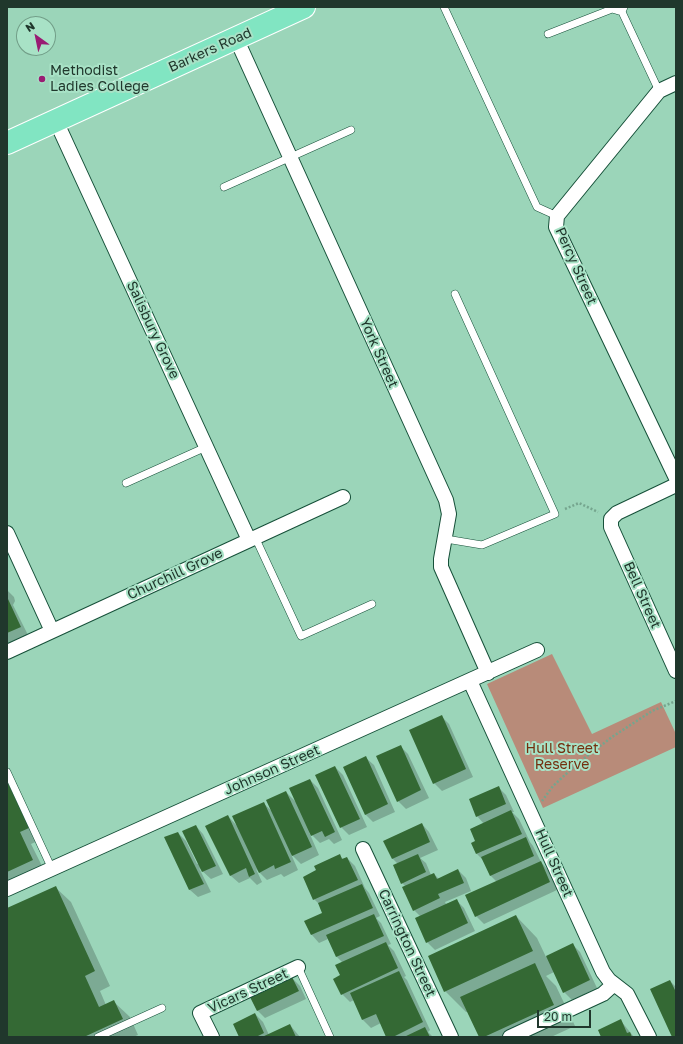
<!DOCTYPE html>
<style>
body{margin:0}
#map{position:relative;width:683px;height:1044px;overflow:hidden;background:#9bd5b9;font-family:"Golos Text",sans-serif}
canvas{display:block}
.frame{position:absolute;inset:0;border:8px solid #20372c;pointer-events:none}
.north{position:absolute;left:16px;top:16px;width:40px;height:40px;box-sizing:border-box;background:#a8e2c6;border:1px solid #729e88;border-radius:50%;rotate:327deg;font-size:11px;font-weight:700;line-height:16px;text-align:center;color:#20372c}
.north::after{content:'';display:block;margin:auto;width:14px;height:18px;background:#991c73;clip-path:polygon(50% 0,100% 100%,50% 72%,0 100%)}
.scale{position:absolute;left:537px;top:1010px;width:54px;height:18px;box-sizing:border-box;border:2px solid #20372c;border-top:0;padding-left:5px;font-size:12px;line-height:14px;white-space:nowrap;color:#20372c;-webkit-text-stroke:3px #a8e2c6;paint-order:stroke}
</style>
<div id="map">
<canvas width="683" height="1044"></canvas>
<div class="frame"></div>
<div class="north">N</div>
<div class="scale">20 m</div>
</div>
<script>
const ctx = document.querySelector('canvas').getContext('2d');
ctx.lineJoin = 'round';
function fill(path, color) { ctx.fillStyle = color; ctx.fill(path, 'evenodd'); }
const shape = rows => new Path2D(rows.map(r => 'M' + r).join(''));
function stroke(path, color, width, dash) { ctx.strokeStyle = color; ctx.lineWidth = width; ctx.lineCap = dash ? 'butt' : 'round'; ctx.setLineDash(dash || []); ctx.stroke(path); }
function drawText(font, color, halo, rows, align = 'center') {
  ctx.font = font + ' "Golos Text",sans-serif'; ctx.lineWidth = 4; ctx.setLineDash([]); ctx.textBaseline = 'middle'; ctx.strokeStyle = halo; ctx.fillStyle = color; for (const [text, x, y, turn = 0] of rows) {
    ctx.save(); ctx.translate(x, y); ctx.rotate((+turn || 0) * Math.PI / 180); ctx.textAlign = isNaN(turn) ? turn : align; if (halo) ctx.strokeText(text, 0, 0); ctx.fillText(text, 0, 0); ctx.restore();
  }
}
fill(shape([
 [552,654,592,734,661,702,676,734,676,747,543,808,487,684]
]), '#b88b79');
fill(shape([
 [7,590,14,597,15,601,13,605,28,635,7,644],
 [441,716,449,724,473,777,442,791,434,783],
 [400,746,408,754,429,798,406,809,398,801],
 [366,758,374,765,395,812,373,822,365,814],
 [335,767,343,775,367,827,349,835,341,827],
 [7,776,40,840,31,844,45,872,7,889],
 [310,780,318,788,342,840,334,844,329,839,320,843,309,832,319,855,301,864,291,854,298,870,284,877,281,874,267,880,256,869,262,882,257,885,250,878,239,883,231,876,207,826,228,816,238,827,263,803,273,812,286,792,297,803],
 [498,787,506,795,514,812,512,812,519,819,530,842,533,846,541,862,548,870,557,890,484,924,476,916,497,882,490,875,484,861,477,854,472,843,477,841,484,824,477,816],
 [422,824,429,832,438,850,420,858,426,863,431,875,434,874,439,879,458,870,466,878,471,891,445,902,446,904,456,900,464,908,475,931,435,950,427,942,420,916,414,910,406,887,402,883,398,864,393,859,385,841],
 [196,826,203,834,223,874,211,879,199,868,211,892,198,897,190,890,178,833,186,841,197,864,199,863],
 [340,856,344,860,347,858,355,866,365,888,369,893,380,916,376,918,381,923,391,944,388,945,394,951,406,976,404,977,407,980,430,1030,428,1032,433,1037,387,1037,381,1023,371,1028,363,1020,354,1000,350,1002,342,994,343,963,337,957,328,939,319,943,312,935,306,922,323,914,319,904,314,899,317,871],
 [55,887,71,902,110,986,100,991,106,1005,114,1002,130,1017,138,1035,133,1037,7,1037,7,909],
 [516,916,537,938,546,957,572,944,580,952,597,988,572,1000,564,992,554,972,546,976,556,986,575,1026,551,1037,480,1037,468,1012,466,1012,445,991],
 [292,978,300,986,306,999,265,1018,257,1010],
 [670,981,676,987,676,1037,673,1037],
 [255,1014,263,1022,269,1035,290,1025,300,1037,240,1037],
 [621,1021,634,1037,602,1037]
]), '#0003');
fill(shape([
 [7,599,8,599,21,627,7,633],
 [442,715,466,769,433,784,409,730],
 [401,745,421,790,397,802,376,756],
 [366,756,388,804,365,815,343,767],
 [335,766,360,819,340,828,315,775],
 [310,779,335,832,325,837,322,831,311,836,289,788],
 [7,781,29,828,20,832,33,860,7,872],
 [499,786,506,804,476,817,469,799],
 [286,791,312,847,292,856,266,800],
 [264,802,291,862,275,869,274,865,259,873,232,816],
 [511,810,522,834,476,854,471,843,475,841,470,829],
 [228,815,255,874,249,877,246,868,230,876,205,826],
 [422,823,430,842,392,859,383,841],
 [196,825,216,866,202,872,182,831],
 [178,832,204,884,189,890,164,837],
 [526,837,534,856,490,876,481,857],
 [340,854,342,859,347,857,358,880,313,900,303,877,316,870,314,866],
 [418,854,426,872,401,884,393,865],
 [541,861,550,882,475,917,465,895],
 [458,869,464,883,438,894,440,898,413,911,402,887,434,873,437,879],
 [362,884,373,908,311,935,304,921,322,913,318,903],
 [56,886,95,971,85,976,99,1007,114,1000,123,1019,84,1037,7,1037,7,908],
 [457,899,468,923,426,943,415,918],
 [374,914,384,936,336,957,326,935],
 [516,915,533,951,444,992,428,956],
 [386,942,398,968,341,995,333,979,340,975,335,965],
 [573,943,590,980,563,993,546,956],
 [535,963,554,1005,484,1037,479,1037,460,997],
 [399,971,423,1022,393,1037,386,1037,376,1014,362,1020,350,993],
 [292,977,299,991,257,1011,250,997],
 [670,980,676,992,676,1037,672,1037,650,989],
 [255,1013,264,1033,256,1037,239,1037,233,1024],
 [621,1019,627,1033,630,1032,632,1037,601,1037,598,1030],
 [290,1024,296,1037,262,1037],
 [425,1027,430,1037,404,1037]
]), '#346934');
const service = shape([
 [444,7,537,207,557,216],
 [624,7,622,12,659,91],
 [548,34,612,9,622,12],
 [224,187,351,130],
 [126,483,206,447],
 [255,537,301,636,372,604],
 [446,539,482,545,555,514,455,294],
 [7,772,52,869],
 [298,967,330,1037],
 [98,1037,162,1008]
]);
const minor = shape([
 [236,38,446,500,449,514,441,559,441,567,488,673],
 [676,83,659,91,557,216,556,227,676,478],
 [56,121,249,540],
 [676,485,617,513,611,519,611,527,676,671],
 [7,533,52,631],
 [7,652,343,497],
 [470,681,603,972,609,980,627,994,649,1037],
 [363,849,451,1037],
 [7,889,537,650],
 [212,1037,200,1013,298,967],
 [510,1037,603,994,614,984]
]);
const primary = shape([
 [7,143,304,7]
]);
stroke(service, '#165039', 8);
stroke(minor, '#165039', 16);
stroke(primary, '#fff', 24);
stroke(shape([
 [565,509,579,503,598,512],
 [542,801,553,786,578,763,612,737,652,711,676,701]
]), '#75a58e', 2.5, [2, 2]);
stroke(service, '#fff', 7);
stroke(minor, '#fff', 14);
stroke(primary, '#81e5c2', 22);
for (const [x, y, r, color] of [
 [42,79,4,"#991c73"]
]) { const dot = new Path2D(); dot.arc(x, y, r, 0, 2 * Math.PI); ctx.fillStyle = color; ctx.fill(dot); stroke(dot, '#a8e2c6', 1.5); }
drawText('14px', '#20372c', '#a8e2c6', [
 ["Barkers Road",210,50,-24],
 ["Percy Street",576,266,66],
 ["Salisbury Grove",153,330,65],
 ["York Street",379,353,66],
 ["Churchill Grove",175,574,-25],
 ["Bell Street",642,595,66],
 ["Johnson Street",272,770,-24],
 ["Hull Street",554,863,66],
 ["Carrington Street",407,943,65],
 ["Vicars Street",248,991,-25]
]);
drawText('14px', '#20372c', '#a8e2c6', [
 ["Methodist",50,71],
 ["Ladies College",50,87]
], 'left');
drawText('14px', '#732f0e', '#a8e2c6', [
 ["Hull Street",562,749],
 ["Reserve",562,765]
]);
</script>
